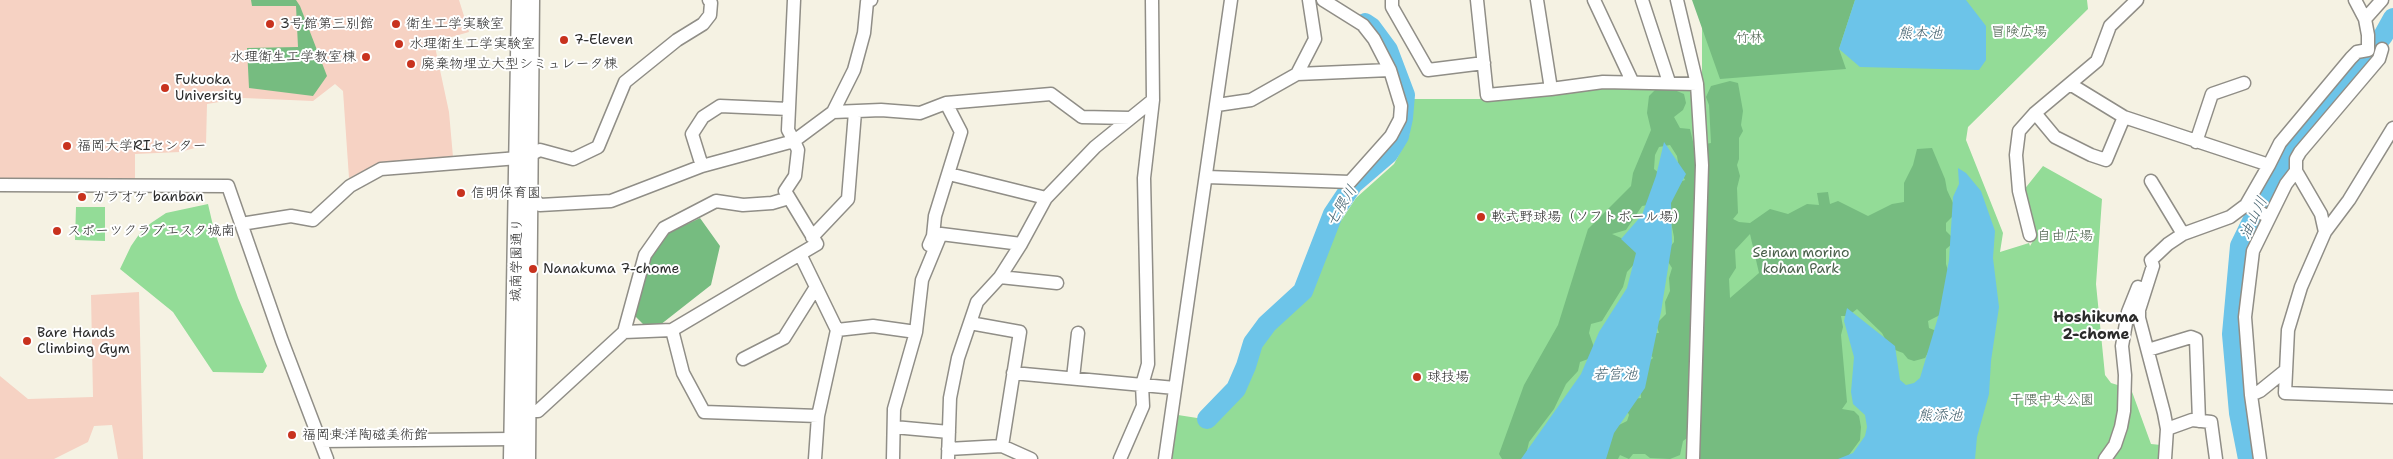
<!DOCTYPE html>
<meta charset="utf-8">
<style>
body{margin:0}
canvas{display:block;background:#f5f2e3}
</style>
<canvas width="2393" height="459"></canvas>
<script>
const ctx = document.querySelector('canvas').getContext('2d');
ctx.lineJoin = 'round';
function fill(path, color) { ctx.fillStyle = color; ctx.fill(path, 'evenodd'); }
const shape = rows => new Path2D(rows.map(r => 'M' + r).join(''));
function stroke(path, color, width, dash) { ctx.strokeStyle = color; ctx.lineWidth = width; ctx.lineCap = dash ? 'butt' : 'round'; ctx.setLineDash(dash || []); ctx.stroke(path); }
function drawText(font, color, halo, rows, align = 'center') {
  ctx.font = font + ' "Shantell Sans","Klee One",sans-serif'; ctx.lineWidth = 4; ctx.setLineDash([]); ctx.textBaseline = 'middle'; ctx.strokeStyle = halo; ctx.fillStyle = color; for (const [text, x, y, turn = 0] of rows) {
    ctx.save(); ctx.translate(x, y); ctx.rotate((+turn || 0) * Math.PI / 180); ctx.textAlign = isNaN(turn) ? turn : align; if (halo) ctx.strokeText(text, 0, 0); ctx.fillText(text, 0, 0); ctx.restore();
  }
}
fill(shape([
 [0,0,459,0,469,32,434,42,449,112,453,157,380,162,349,178,343,91,335,84,313,101,244,98,207,104,206,145,180,152,135,154,135,182,0,179],
 [139,292,143,459,118,459,112,425,94,426,88,442,54,459,0,459,0,376,28,399,93,397,91,295]
]), '#f6d2c3');
fill(shape([
 [1702,0,2087,0,2088,9,1968,127,1966,140,2003,233,2000,252,2029,243,2030,246,2033,241,2023,191,2043,166,2102,199,2096,284,2105,375,2111,383,2131,389,2151,444,2161,445,2161,459,1172,459,1178,415,1210,420,1238,391,1254,344,1274,322,1301,302,1331,236,1356,198,1394,164,1409,136,1413,99,1485,99,1629,84,1702,89],
 [208,204,214,230,238,298,267,366,263,373,213,372,173,312,120,269,131,246,140,233,151,223,166,213],
 [76,207,105,207,105,241,75,240]
]), '#93dc97');
fill(shape([
 [251,0,296,0,300,6,327,76,313,96,249,88,247,48,298,47,296,6,252,6],
 [1692,0,1855,0,1839,49,1846,69,1720,79],
 [1730,81,1738,83,1743,111,1741,125,1743,131,1739,138,1739,159,1737,165,1740,176,1737,188,1738,213,1733,219,1739,222,1750,223,1770,209,1788,214,1807,204,1819,205,1817,193,1828,192,1830,204,1838,201,1868,216,1892,204,1904,202,1904,183,1913,165,1917,149,1932,148,1945,179,1947,190,1953,203,1954,215,1946,223,1946,231,1953,238,1952,244,1946,249,1946,264,1949,274,1942,314,1928,321,1929,328,1939,332,1925,358,1914,361,1908,359,1903,353,1890,348,1882,333,1857,309,1848,316,1841,316,1843,327,1841,335,1847,402,1842,409,1854,411,1859,416,1861,427,1860,440,1846,459,1696,459,1687,438,1683,441,1680,455,1670,459,1650,458,1645,454,1633,454,1629,459,1620,455,1618,459,1603,459,1615,427,1627,421,1629,415,1626,408,1632,399,1641,398,1640,386,1647,363,1653,358,1648,351,1653,333,1659,333,1656,324,1666,314,1665,302,1670,291,1669,278,1672,268,1667,260,1669,248,1674,242,1674,237,1667,202,1677,183,1685,180,1679,168,1677,156,1670,145,1659,147,1655,155,1654,169,1661,175,1648,205,1642,206,1626,230,1612,234,1628,241,1637,249,1637,261,1627,272,1623,287,1602,321,1591,324,1589,333,1595,350,1591,358,1580,362,1578,371,1566,384,1554,409,1529,442,1525,459,1502,459,1499,454,1524,385,1558,325,1588,229,1631,186,1633,173,1651,130,1647,113,1649,96,1656,89,1672,89,1684,94,1686,103,1683,110,1674,117,1680,128,1690,129,1694,146,1711,143,1709,105,1706,97,1711,86],
 [1750,234,1759,273,1730,298,1729,279,1736,268,1735,250],
 [700,218,720,246,711,285,660,325,644,325,635,316,647,258,666,234]
]), '#76bc80');
fill(shape([
 [1855,0,1966,0,1986,26,1986,60,1979,70,1860,67,1839,49],
 [1664,142,1686,174,1671,203,1672,243,1661,312,1645,388,1614,433,1606,459,1521,459,1581,374,1599,332,1627,288,1636,253,1621,239,1642,215,1656,176],
 [1958,168,1966,173,1981,191,1995,231,1993,258,1999,307,1991,361,1989,394,1977,437,1975,459,1838,459,1853,453,1865,436,1867,427,1865,415,1853,404,1851,392,1854,357,1844,321,1847,308,1895,346,1900,380,1906,385,1914,383,1920,378,1939,314,1949,260,1953,197,1959,184]
]), '#6cc4e9');
stroke(shape([
 [1207,419,1236,389,1246,366,1253,343,1267,324,1303,291,1333,214,1353,184,1388,154,1399,136,1403,118,1405,95,1388,50,1371,27,1365,23],
 [2248,459,2239,413,2232,334,2240,246,2284,156,2383,36,2393,18]
]), '#6cc4e9', 20);
const minor = shape([
 [1392,0,1392,7,1428,70,1484,63],
 [1477,0,1487,95,1551,89,1603,82,1697,84],
 [1537,0,1551,89],
 [1594,0,1632,81],
 [1642,0,1669,82],
 [1677,0,1697,84,1702,165,1693,459],
 [2355,0,2365,19],
 [1297,74,1315,39,1309,0],
 [2070,84,2124,117,2269,165,2246,205,2230,217,2183,234,2168,244,2151,260,2153,266,2139,310,2139,318,2164,413,2167,429,2165,459],
 [1217,105,1251,100,1297,74,1390,70],
 [833,112,881,110,920,113,946,103,1051,94,1082,117,1130,118],
 [2035,113,2055,137,2091,155,2106,160,2124,117],
 [2393,128,2349,200,2325,232,2301,287,2288,330,2285,393,2393,397],
 [2196,142,2212,94,2244,83],
 [530,155,540,150,573,159,598,147,625,82,677,40,703,24,710,15,711,3,709,0],
 [2269,165,2280,143,2351,58,2357,52,2368,50,2368,35,2365,19,2382,0],
 [702,166,692,134,703,117,720,106,789,109],
 [2296,171,2296,159,2300,152,2379,59,2382,49],
 [949,174,1046,198],
 [1207,177,1350,182,1391,136,1400,119,1401,106,1390,70,1374,39,1363,25,1323,0],
 [2151,181,2183,234],
 [0,185,228,186,282,341,327,459],
 [530,196,540,205,611,201,702,166,794,141,788,130,794,0],
 [2246,205,2269,217],
 [241,224,291,216,313,220,350,186,381,169,518,158],
 [2030,235,2019,191,2016,155,2019,131,2035,113,2097,61,2110,26,2137,0],
 [812,237,848,199,855,112],
 [929,245,933,236,935,216,961,132,946,103],
 [1000,277,1057,283],
 [970,323,1020,332,1002,446],
 [672,330,683,373,704,412,818,416],
 [837,330,873,326,916,332],
 [624,332,672,330,800,254],
 [2148,350,2191,337,2196,339,2199,421],
 [743,359,784,338,816,287],
 [1013,373,1175,388],
 [1073,378,1078,333],
 [2251,395,2260,391,2286,370],
 [528,411,538,411,624,332,645,255,664,228,716,201,743,205,772,203,789,198],
 [894,427,949,432],
 [2167,429,2192,420,2211,422,2216,459],
 [320,441,512,439],
 [948,449,1002,446,1031,459],
 [815,459,818,416,837,330,800,254,817,244,785,191,795,176,798,150,794,141,833,112,854,70,864,33,867,2,871,0],
 [893,459,894,409,916,332,922,280,941,234,1021,244],
 [948,459,950,398,958,358,977,302,1000,277,1021,244,1046,198,1095,147,1153,100,1152,0],
 [1120,459,1143,406,1142,385,1148,364,1144,178,1153,100],
 [1165,459,1231,0],
 [2105,459,2115,445,2121,427,2124,411,2125,375,2122,346,2128,312,2138,287],
 [2260,459,2251,395,2245,317,2253,251,2286,184,2296,171,2321,214,2325,232]
]);
const tertiary = shape([
 [512,459,520,0],
 [527,459,531,0]
]);
stroke(minor, '#908e87', 15);
stroke(tertiary, '#908e87', 19);
stroke(minor, '#fff', 12);
stroke(tertiary, '#fff', 16);
for (const [x, y, r, color] of [
 [270,24,5,"#c8321e"],
 [396,24,5,"#c8321e"],
 [564,40,5,"#c8321e"],
 [399,44,5,"#c8321e"],
 [366,57,5,"#c8321e"],
 [411,64,5,"#c8321e"],
 [165,88,5,"#c8321e"],
 [67,146,5,"#c8321e"],
 [461,193,5,"#c8321e"],
 [82,197,5,"#c8321e"],
 [1481,217,5,"#c8321e"],
 [57,231,5,"#c8321e"],
 [533,269,5,"#c8321e"],
 [27,341,5,"#c8321e"],
 [1417,377,5,"#c8321e"],
 [292,435,5,"#c8321e"]
]) { const dot = new Path2D(); dot.arc(x, y, r, 0, 2 * Math.PI); ctx.fillStyle = color; ctx.fill(dot); stroke(dot, '#fff', 2); }
drawText('14px', '#2b2b2b', '#fff', [
 ["3号館第三別館",280,24],
 ["衛生工学実験室",406,24],
 ["7-Eleven",574,40],
 ["水理衛生工学実験室",409,44],
 ["水理衛生工学教室棟",356,57,"right"],
 ["廃棄物埋立大型シミュレータ棟",421,64],
 ["Fukuoka",175,80],
 ["University",175,96],
 ["福岡大学RIセンター",77,146],
 ["信明保育園",471,193],
 ["カラオケ banban",92,197],
 ["軟式野球場（ソフトボール場）",1491,217],
 ["スポーツクラブエスタ城南",67,231],
 ["Nanakuma 7-chome",543,269],
 ["Bare Hands",37,333],
 ["Climbing Gym",37,349],
 ["球技場",1427,377],
 ["福岡東洋陶磁美術館",302,435]
], 'left');
drawText('14px', '#4a604b', '#fff', [
 ["冒険広場",2019,32],
 ["竹林",1749,38],
 ["自由広場",2065,236],
 ["Seinan morino",1801,253],
 ["kohan Park",1801,269],
 ["干隈中央公園",2052,400]
]);
drawText('14px', '#2b2b2b', '#fff', [
 ["城南学園通り",517,260,-89]
]);
drawText('italic 15px', '#42616e', '#fff', [
 ["熊本池",1920,34],
 ["七隈川",1342,206,-58],
 ["油山川",2254,218,-64],
 ["若宮池",1615,375],
 ["熊添池",1940,416]
]);
drawText('bold 15px', '#2b2b2b', '#fff', [
 ["Hoshikuma",2096,318],
 ["2-chome",2096,335]
]);
</script>
